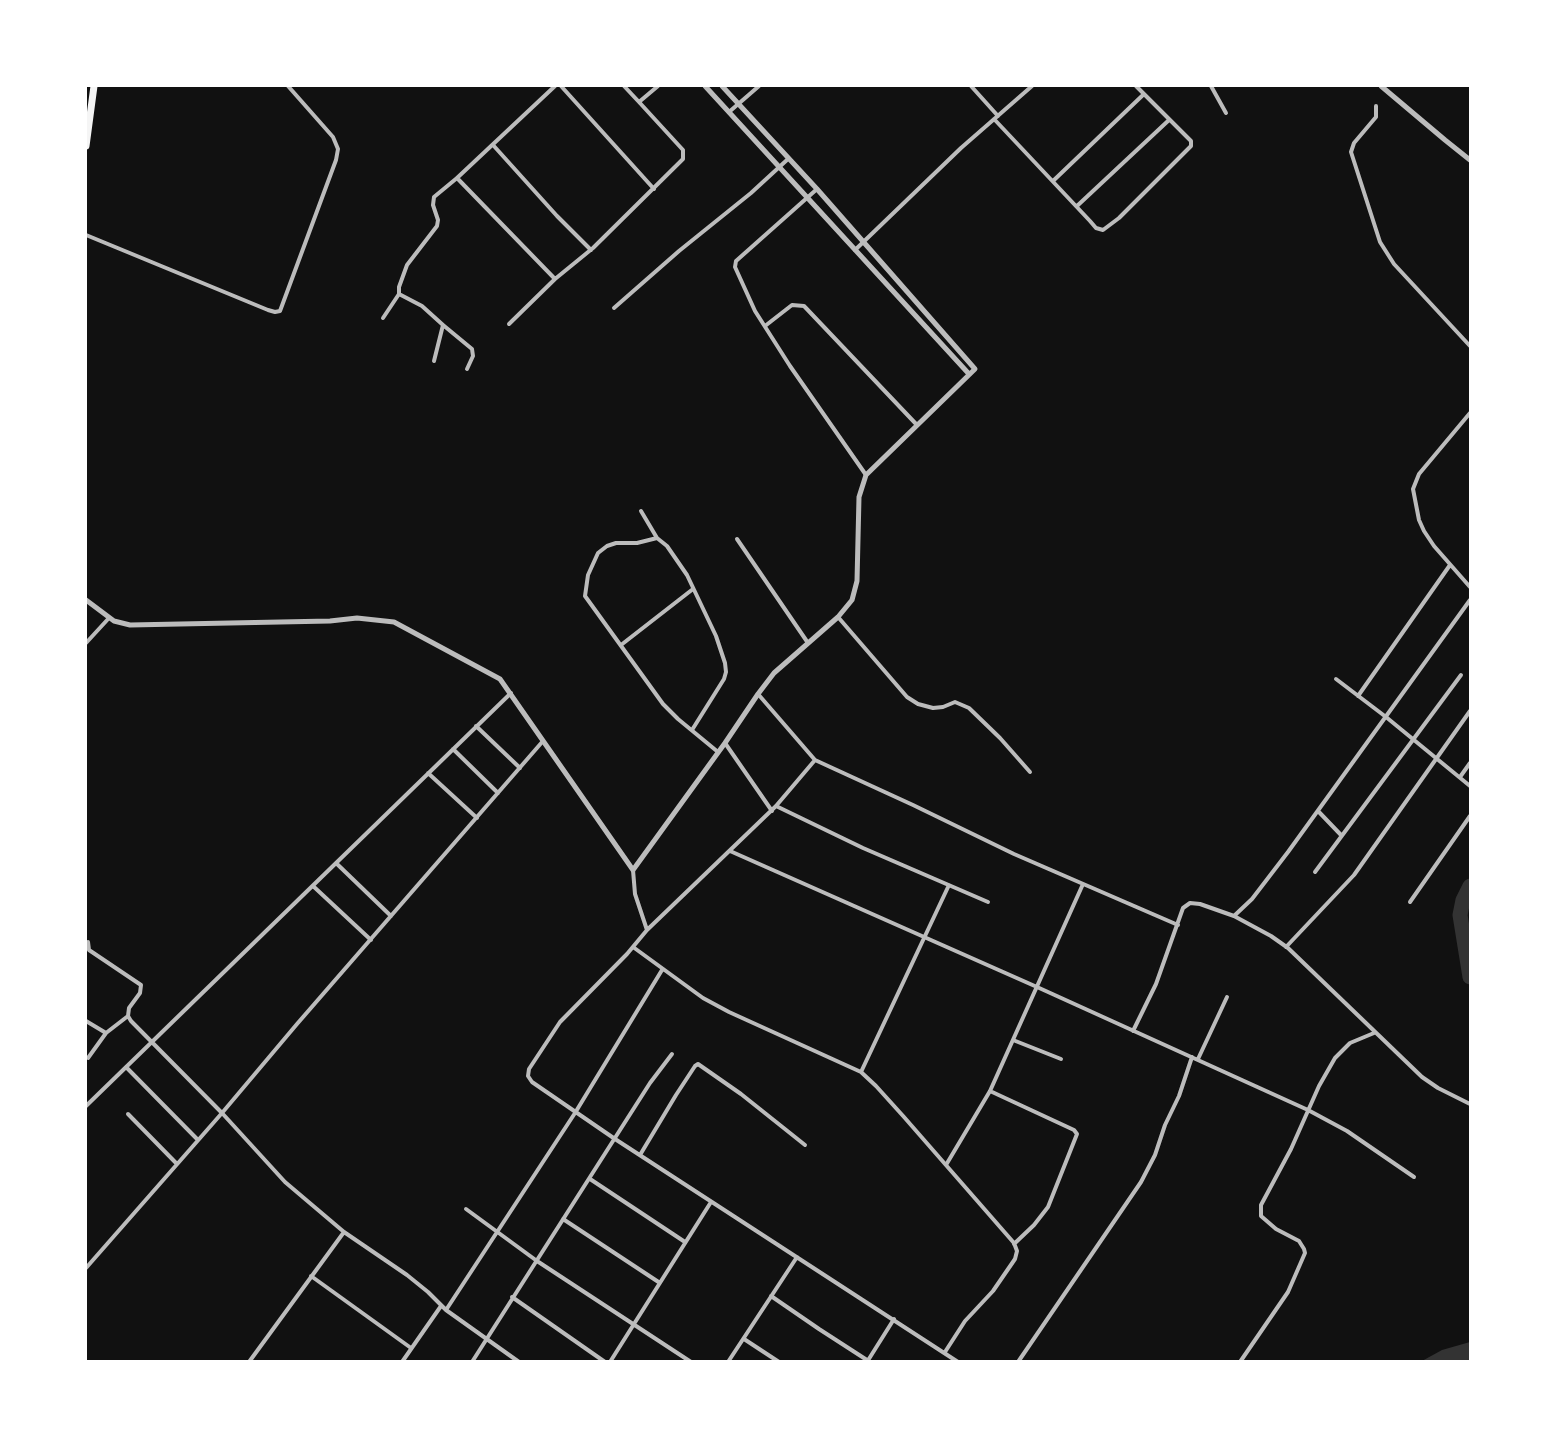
<!DOCTYPE html>
<style>
body{margin:0}
#map{position:relative;width:1556px;height:1447px;overflow:hidden;background:#111;font-family:"PT Sans Narrow",sans-serif}
canvas{display:block}
.frame{position:absolute;inset:0;border:87px solid #fff;pointer-events:none}
</style>
<div id="map">
<canvas width="1556" height="1447"></canvas>
<div class="frame"></div>
</div>
<script>
const ctx = document.querySelector('canvas').getContext('2d');
ctx.lineJoin = 'round';
function fill(path, color) { ctx.fillStyle = color; ctx.fill(path, 'evenodd'); }
const shape = rows => new Path2D(rows.map(r => 'M' + r).join(''));
function stroke(path, color, width, dash) { ctx.strokeStyle = color; ctx.lineWidth = width; ctx.lineCap = dash ? 'butt' : 'round'; ctx.setLineDash(dash || []); ctx.stroke(path); }
fill(shape([
 [1470,1342,1470,1361,1422,1361,1442,1350]
]), '#333');
stroke(shape([
 [1470,886,1463,900,1460,915,1470,977]
]), '#333', 15);
stroke(shape([
 [561,86,654,189],
 [624,86,639,102,658,86],
 [971,86,998,116],
 [1211,86,1226,113],
 [1376,106,1376,117,1354,143,1351,152,1380,242,1394,264,1470,346],
 [729,112,759,86],
 [994,119,1090,221,1096,228,1103,230,1119,218,1191,146,1191,141,1136,86],
 [493,145,557,216,591,250],
 [457,178,555,279,593,248,683,159,683,150,639,102],
 [1053,181,1144,94],
 [817,189,736,261,735,267,755,311,790,366,866,475],
 [1077,206,1169,120],
 [86,235,268,310,275,312,280,311,336,160,338,149,333,137,288,86],
 [855,250,961,148,1032,86],
 [614,308,679,251,751,193,788,159],
 [383,318,399,294],
 [509,324,555,279],
 [443,325,472,349,473,356,467,369],
 [765,326,792,305,804,306,917,425],
 [434,361,443,325,422,306,399,294,399,287,407,265,437,226,438,220,433,205,434,197,457,178,555,86],
 [1470,413,1419,474,1413,489,1419,520,1424,531,1434,546,1470,587],
 [641,511,657,538,667,546,687,575,716,636,725,663,726,672,724,679,692,730],
 [657,538,637,543,616,543,607,546,598,553,588,575,585,596,663,704,678,719,718,752],
 [737,539,808,643],
 [838,617,907,697,918,704,933,708,943,707,955,702,969,708,1000,738,1030,772],
 [86,643,109,618],
 [621,645,693,589],
 [1336,679,1386,717,1470,786],
 [758,694,815,760,913,805,1014,854,1178,925],
 [1358,696,1450,565],
 [476,726,520,768],
 [725,743,772,811],
 [453,749,498,793],
 [815,760,776,806,647,930,627,954,560,1022,529,1069,528,1076,532,1082,615,1139,958,1362],
 [428,773,477,818],
 [1460,777,1470,763],
 [776,806,863,848,988,902],
 [1318,811,1341,835],
 [730,851,1037,987,1308,1110,1347,1131,1414,1177],
 [336,863,391,916],
 [633,870,635,894,647,930],
 [1315,872,1461,675],
 [313,886,371,940],
 [1410,902,1470,816],
 [1234,916,1252,899,1288,852,1470,600],
 [88,942,89,950,141,985,140,993,129,1008,128,1016,131,1021,222,1113,285,1182,344,1232,407,1275,428,1292,446,1310,519,1362],
 [633,947,703,998,729,1012,861,1072,876,1086,904,1117,1014,1243,1017,1251,1015,1259,993,1291,965,1321,945,1352],
 [1286,947,1354,875,1470,711],
 [86,1021,106,1033],
 [1133,1031,1156,984,1183,908,1190,903,1200,904,1234,916,1271,936,1288,948,1422,1077,1438,1088,1470,1104],
 [1013,1040,1061,1059],
 [88,1058,106,1033,128,1016],
 [1198,1059,1227,997],
 [126,1067,198,1140],
 [861,1072,949,885],
 [990,1091,1074,1130,1077,1134,1048,1207,1034,1225,1014,1244],
 [86,1106,511,693],
 [128,1114,177,1164],
 [640,1155,676,1095,695,1066,698,1064,741,1094,805,1145],
 [946,1165,990,1091,1083,884],
 [590,1179,685,1242],
 [466,1209,537,1261,691,1362],
 [563,1219,660,1283],
 [86,1268,222,1113,297,1024,543,741],
 [311,1276,411,1348],
 [771,1296,819,1329,870,1362],
 [512,1297,605,1362],
 [446,1310,575,1113,662,970],
 [744,1339,779,1362],
 [249,1362,344,1232],
 [402,1362,441,1306],
 [472,1362,650,1083,672,1054],
 [610,1362,711,1202],
 [728,1362,797,1257],
 [867,1362,894,1319],
 [1018,1362,1141,1182,1155,1155,1165,1125,1179,1096,1192,1057],
 [1240,1362,1288,1292,1305,1253,1304,1249,1299,1241,1276,1229,1261,1216,1261,1205,1291,1149,1319,1086,1335,1058,1350,1043,1374,1033]
]), '#bcbcbc', 4);
stroke(shape([
 [705,86,969,374],
 [1381,86,1445,140,1470,160],
 [86,600,114,621,130,625,330,621,357,618,394,622,500,679,633,870,725,743,758,694,774,673,838,617,852,600,857,581,859,497,866,475,975,369,817,189,722,86]
]), '#bcbcbc', 5);
stroke(shape([
 [86,146,94,86]
]), '#f5f5f5', 7);
</script>
